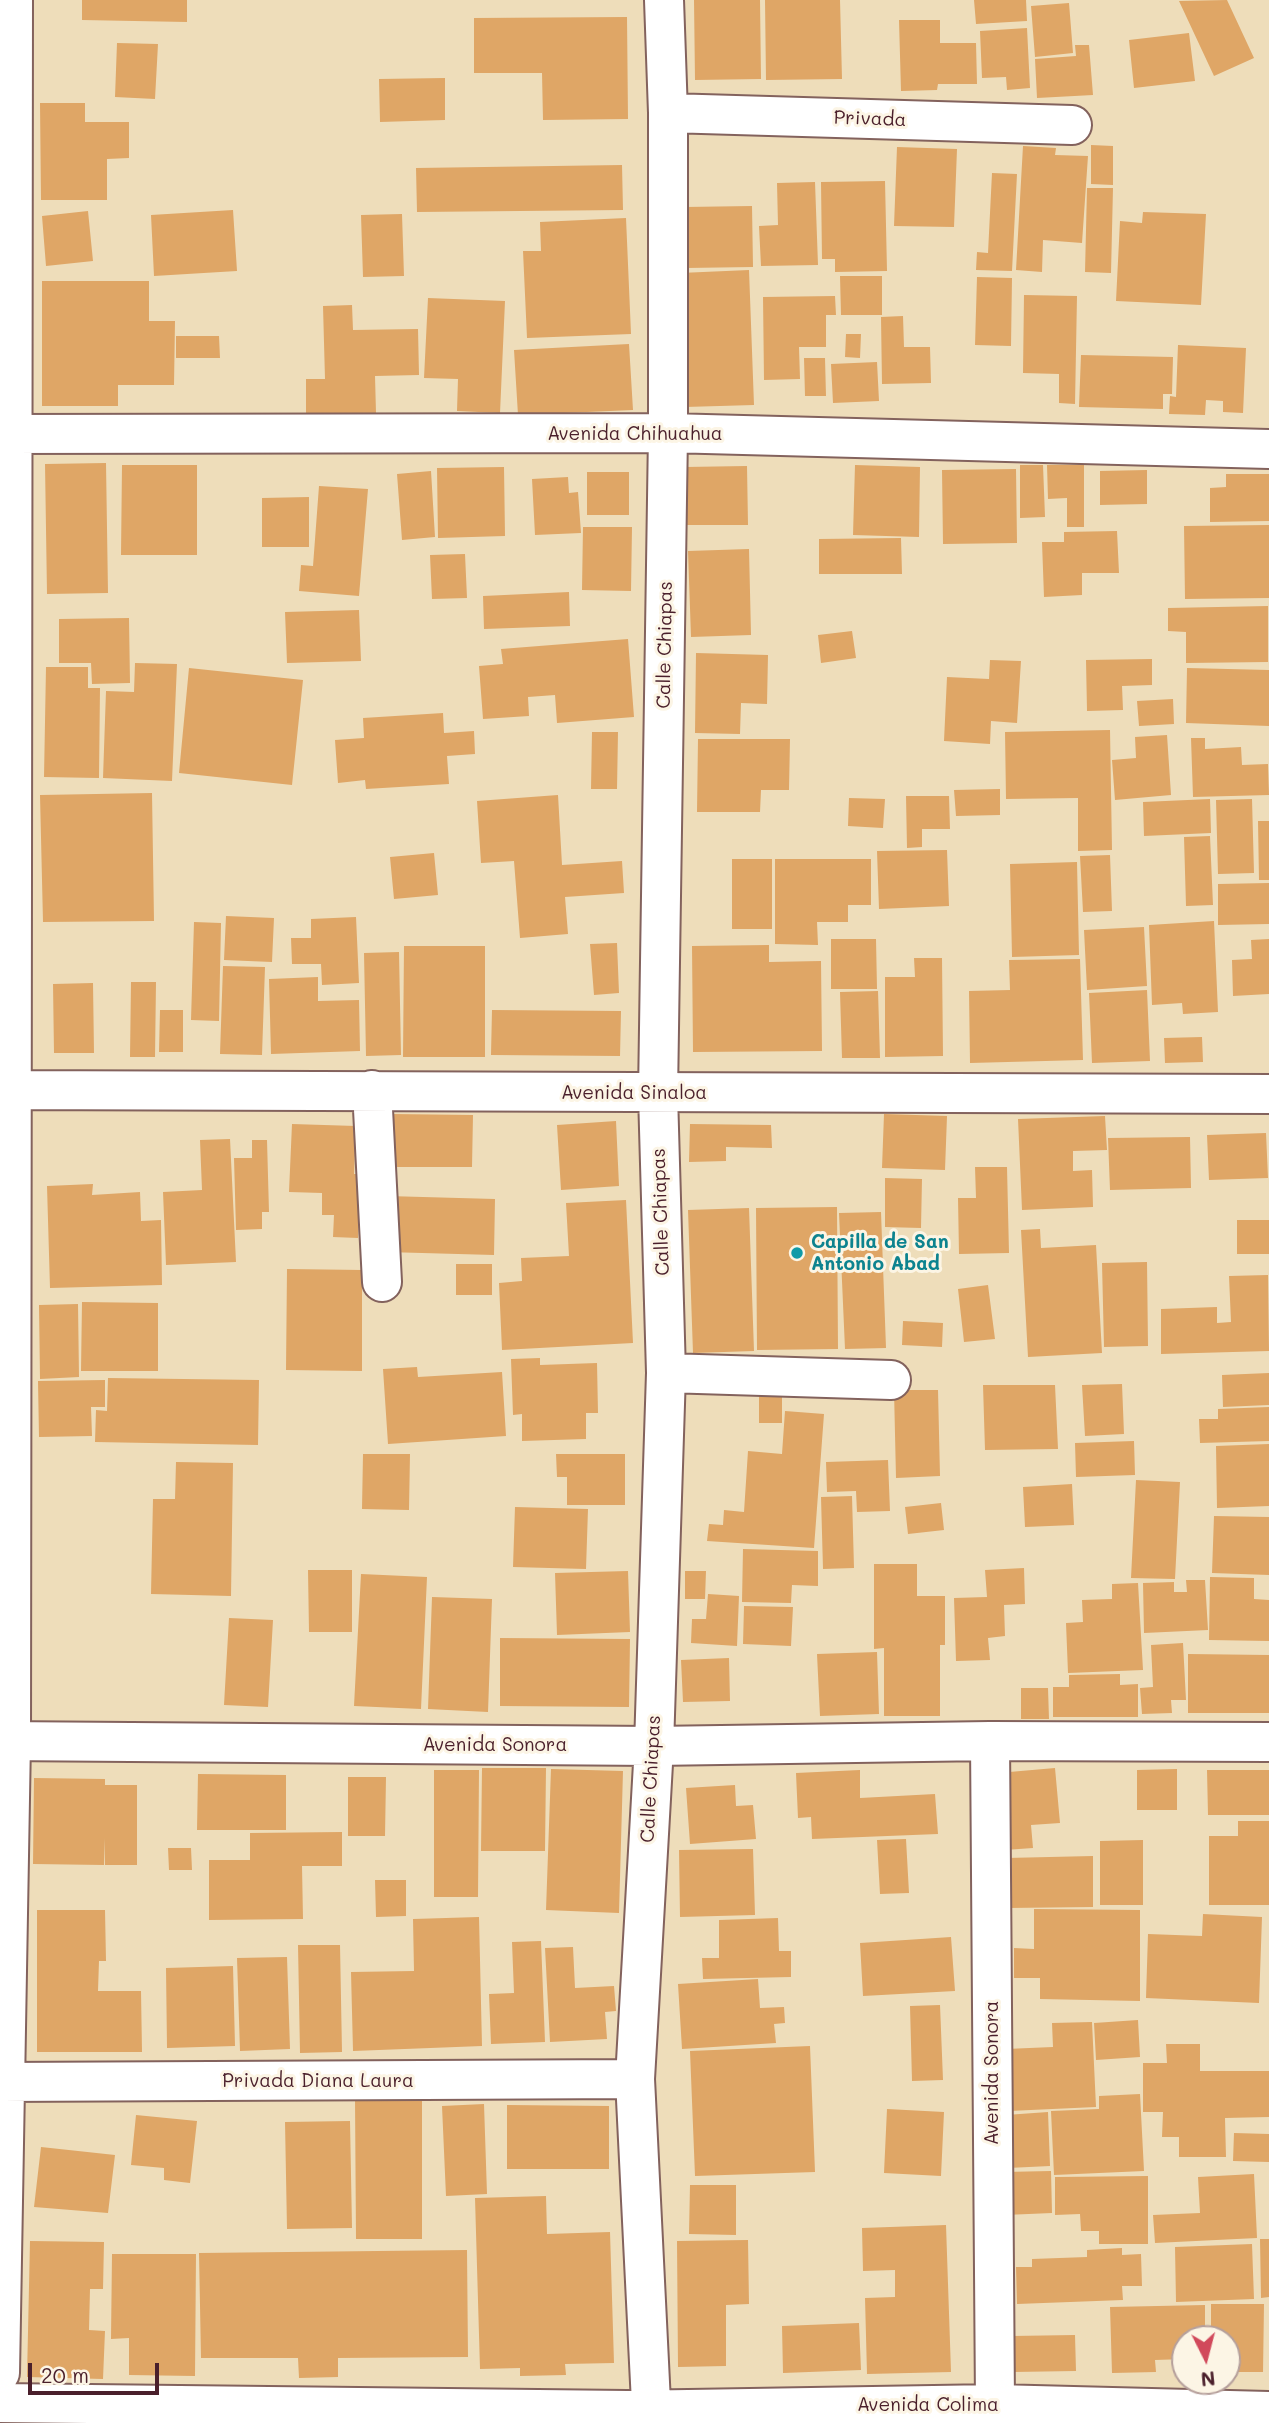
<!DOCTYPE html>
<style>
body{margin:0}
#map{position:relative;width:1269px;height:2423px;overflow:hidden;background:#eeddba;font-family:Mali,sans-serif}
canvas{display:block}
.north{position:absolute;left:1171px;top:2325px;width:70px;height:70px;box-sizing:border-box;background:#fcf5e5;border:2px solid #b59f9b;border-radius:50%;rotate:174deg;font-size:19px;font-weight:700;line-height:28px;text-align:center;color:#4a1f2b}
.north::after{content:'';display:block;margin:auto;width:24px;height:32px;background:#d1495b;clip-path:polygon(50% 0,100% 100%,50% 72%,0 100%)}
.scale{position:absolute;left:28px;top:2363px;width:131px;height:32px;box-sizing:border-box;border:4px solid #4a1f2b;border-top:0;padding-left:9px;font-size:21px;line-height:24px;white-space:nowrap;color:#4a1f2b;-webkit-text-stroke:5px #fcf5e5;paint-order:stroke}
</style>
<div id="map">
<canvas width="1269" height="2423"></canvas>
<div class="north">N</div>
<div class="scale">20 m</div>
</div>
<script>
const ctx = document.querySelector('canvas').getContext('2d');
ctx.lineJoin = 'round';
function fill(path, color) { ctx.fillStyle = color; ctx.fill(path, 'evenodd'); }
const shape = rows => new Path2D(rows.map(r => 'M' + r).join(''));
function stroke(path, color, width, dash) { ctx.strokeStyle = color; ctx.lineWidth = width; ctx.lineCap = dash ? 'butt' : 'round'; ctx.setLineDash(dash || []); ctx.stroke(path); }
function drawText(font, color, halo, rows, align = 'center') {
  ctx.font = font + ' Mali,sans-serif'; ctx.lineWidth = 6; ctx.setLineDash([]); ctx.textBaseline = 'middle'; ctx.strokeStyle = halo; ctx.fillStyle = color; for (const [text, x, y, turn = 0] of rows) {
    ctx.save(); ctx.translate(x, y); ctx.rotate((+turn || 0) * Math.PI / 180); ctx.textAlign = isNaN(turn) ? turn : align; if (halo) ctx.strokeText(text, 0, 0); ctx.fillText(text, 0, 0); ctx.restore();
  }
}
fill(shape([
 [82,0,187,0,187,22,82,20],
 [694,0,760,0,761,79,695,80],
 [765,0,840,0,842,79,766,80],
 [974,0,1026,0,1027,21,976,24],
 [1227,0,1254,58,1214,76,1179,1],
 [1069,3,1073,53,1035,57,1031,6],
 [627,17,628,119,543,120,542,73,474,73,474,18],
 [899,20,940,20,940,43,976,43,977,84,938,84,937,90,901,91],
 [1027,28,1030,88,1007,90,1006,77,982,78,980,31],
 [1189,33,1195,81,1134,88,1129,40],
 [117,43,158,44,155,99,115,97],
 [1075,45,1089,45,1093,95,1037,98,1035,59,1076,56],
 [445,78,445,120,380,122,379,79],
 [40,103,85,103,85,122,129,122,129,158,107,159,107,200,41,200],
 [1091,145,1113,146,1113,185,1091,184],
 [1023,146,1056,148,1055,155,1088,156,1082,243,1043,240,1042,272,1016,270],
 [897,147,957,149,954,227,894,226],
 [622,165,623,210,417,212,416,168],
 [992,173,1017,174,1012,271,976,270,977,252,988,253],
 [885,181,887,271,835,272,835,259,822,259,821,182],
 [815,182,818,265,761,266,759,226,778,225,777,183],
 [1087,188,1113,188,1111,273,1085,272],
 [752,206,753,267,686,268,685,207],
 [233,210,237,271,154,276,151,215],
 [88,211,93,261,46,266,42,216],
 [1143,212,1206,214,1201,305,1116,301,1120,221,1142,223],
 [402,214,404,276,363,277,361,215],
 [626,218,631,334,527,338,523,251,541,251,540,222],
 [749,270,754,405,685,407,680,273],
 [840,276,882,276,882,315,841,315],
 [977,277,1012,278,1011,346,975,345],
 [42,281,149,281,149,321,175,321,174,385,118,385,118,406,42,406],
 [1024,295,1077,296,1075,404,1059,403,1059,374,1023,373],
 [835,296,836,315,826,315,826,347,799,347,800,379,764,380,763,297],
 [428,298,505,301,500,413,457,411,458,379,424,378],
 [352,305,353,330,418,329,419,375,375,376,376,413,306,414,306,379,325,379,323,306],
 [903,316,904,347,930,347,931,383,882,384,881,317],
 [846,334,861,334,860,358,845,357],
 [176,336,219,336,220,358,176,358],
 [629,344,633,410,518,415,514,350],
 [1178,345,1246,348,1243,413,1223,412,1223,401,1206,400,1205,415,1169,414,1170,396,1176,397],
 [1081,355,1173,357,1172,394,1163,394,1163,409,1079,407],
 [804,358,825,358,826,396,805,396],
 [877,362,879,401,833,403,831,364],
 [106,463,108,593,47,594,45,464],
 [122,465,197,465,197,555,121,555],
 [855,465,920,467,919,537,853,535],
 [1020,465,1043,465,1045,517,1020,518],
 [1047,465,1084,465,1084,527,1067,527,1067,498,1048,499],
 [747,466,748,525,685,525,685,467],
 [504,467,505,536,438,538,437,468],
 [1016,469,1017,543,943,544,942,470],
 [1147,470,1147,504,1100,505,1100,471],
 [431,471,435,537,402,540,397,474],
 [587,472,629,472,629,515,587,515],
 [1226,474,1269,474,1269,521,1210,522,1210,488,1226,487],
 [568,477,569,493,578,492,581,533,535,535,532,479],
 [319,486,368,489,359,596,299,591,301,565,313,566],
 [309,497,309,547,262,547,262,498],
 [1269,525,1269,598,1185,599,1184,526],
 [583,527,632,527,631,591,582,590],
 [1117,531,1119,573,1082,573,1082,595,1044,597,1042,542,1064,542,1064,532],
 [901,538,902,574,819,574,819,539],
 [749,549,751,635,691,637,688,551],
 [465,554,467,598,432,599,430,555],
 [569,592,570,626,484,629,483,596],
 [1268,606,1268,662,1186,663,1186,632,1168,631,1168,608],
 [359,610,361,661,287,663,285,612],
 [129,618,130,683,92,684,91,663,59,663,59,619],
 [852,631,856,658,821,663,818,635],
 [628,639,634,717,557,723,555,695,528,697,529,716,483,719,479,666,503,664,501,649],
 [696,653,768,655,767,704,741,703,740,734,695,733],
 [1152,659,1152,685,1122,686,1123,710,1087,711,1086,660],
 [990,660,1021,661,1017,723,991,721,990,744,944,741,947,677,989,679],
 [135,663,177,664,172,781,103,778,106,691,134,692],
 [46,667,88,667,88,688,100,688,99,778,44,777],
 [189,668,303,680,292,785,179,773],
 [1187,668,1269,670,1269,726,1186,723],
 [1173,699,1174,724,1139,726,1137,701],
 [443,713,444,733,474,731,475,754,447,756,449,784,366,789,365,780,338,783,335,740,364,738,363,718],
 [1110,730,1112,850,1078,851,1078,798,1006,799,1005,732],
 [592,732,618,732,617,789,591,789],
 [1167,735,1171,795,1115,800,1112,760,1136,758,1135,737],
 [1191,738,1205,738,1205,749,1241,747,1242,765,1268,764,1269,795,1193,797],
 [698,739,790,739,789,790,761,790,760,812,697,812],
 [1000,789,1000,815,956,816,954,790],
 [152,793,154,921,43,922,40,795],
 [558,795,562,865,622,861,624,893,565,897,568,934,520,938,514,861,481,863,477,801],
 [906,796,949,796,950,829,922,829,922,847,907,848],
 [849,798,885,799,883,828,848,826],
 [1210,799,1211,833,1144,836,1143,802],
 [1252,799,1254,873,1218,874,1216,800],
 [1258,821,1269,821,1269,880,1259,880],
 [1210,836,1213,905,1186,906,1184,837],
 [947,850,949,906,879,909,877,851],
 [434,853,438,895,394,899,390,857],
 [1110,855,1112,911,1083,912,1080,856],
 [732,859,772,859,772,929,732,929],
 [775,859,871,859,871,905,848,905,848,922,817,922,818,945,775,944],
 [1077,862,1079,955,1012,957,1010,864],
 [1269,883,1269,924,1218,925,1218,884],
 [226,916,274,918,272,962,224,960],
 [356,917,359,983,322,985,321,964,292,964,291,938,311,938,311,919],
 [1214,921,1218,1012,1183,1014,1182,1003,1152,1005,1149,925],
 [194,922,221,923,219,1021,191,1020],
 [1144,927,1147,986,1087,990,1084,930],
 [831,939,876,939,877,989,831,989],
 [1269,939,1269,994,1233,996,1232,960,1252,959,1251,940],
 [617,943,619,993,594,995,590,944],
 [769,945,769,962,821,961,822,1051,693,1052,692,946],
 [404,946,485,946,485,1057,403,1057],
 [399,952,401,1055,366,1056,364,953],
 [914,958,942,958,943,1056,885,1057,885,977,915,977],
 [1080,959,1083,1060,970,1063,969,991,1010,990,1009,960],
 [223,966,265,967,262,1055,220,1054],
 [318,977,318,1001,359,1000,360,1051,271,1054,269,979],
 [131,982,156,982,155,1057,130,1057],
 [93,983,94,1053,54,1053,53,984],
 [1147,990,1150,1061,1092,1063,1089,993],
 [878,991,880,1058,842,1058,840,992],
 [160,1010,183,1010,183,1052,159,1052],
 [492,1010,621,1011,620,1056,491,1055],
 [1202,1037,1203,1062,1165,1063,1164,1038],
 [391,1114,473,1115,472,1167,391,1167],
 [884,1114,947,1116,945,1170,882,1168],
 [1105,1116,1107,1150,1073,1151,1073,1171,1092,1170,1093,1207,1022,1210,1018,1119],
 [616,1121,619,1186,561,1190,557,1125],
 [292,1124,356,1126,354,1174,361,1174,358,1238,333,1237,334,1215,322,1215,322,1193,289,1192],
 [690,1124,771,1125,772,1148,726,1147,726,1161,689,1162],
 [1266,1133,1268,1178,1209,1180,1207,1135],
 [1190,1137,1191,1188,1110,1190,1108,1138],
 [230,1139,236,1262,166,1265,163,1192,202,1190,200,1140],
 [252,1140,267,1140,269,1212,262,1212,262,1229,236,1230,234,1158,252,1158],
 [975,1167,1007,1167,1009,1253,959,1254,958,1198,976,1198],
 [885,1178,922,1179,921,1228,885,1227],
 [93,1184,92,1195,140,1192,141,1221,161,1220,162,1285,50,1288,47,1186],
 [387,1196,495,1199,494,1255,386,1252],
 [626,1200,633,1343,502,1350,499,1283,522,1281,521,1258,569,1256,566,1203],
 [837,1207,838,1349,757,1350,756,1208],
 [749,1208,754,1351,693,1353,688,1210],
 [881,1212,886,1348,845,1349,839,1213],
 [1237,1220,1269,1220,1269,1254,1237,1254],
 [1040,1229,1041,1248,1096,1245,1102,1353,1028,1357,1021,1230],
 [1147,1262,1148,1346,1104,1347,1102,1263],
 [456,1264,492,1264,492,1295,456,1295],
 [287,1269,362,1270,362,1371,286,1370],
 [1268,1275,1269,1351,1161,1354,1161,1309,1217,1307,1217,1323,1231,1322,1229,1276],
 [988,1285,995,1339,964,1342,958,1289],
 [82,1302,158,1303,158,1371,81,1371],
 [78,1304,79,1377,40,1379,39,1305],
 [903,1321,943,1323,942,1347,902,1345],
 [540,1358,540,1365,597,1363,598,1413,586,1413,586,1439,522,1441,522,1414,513,1415,511,1359],
 [417,1367,418,1377,502,1372,506,1436,388,1444,383,1369],
 [1269,1373,1269,1405,1223,1407,1222,1375],
 [108,1378,259,1380,258,1445,95,1442,96,1410,107,1411],
 [105,1380,105,1407,91,1407,92,1436,39,1437,38,1381],
 [1122,1384,1124,1434,1085,1436,1082,1385],
 [983,1385,1055,1385,1058,1449,985,1450],
 [759,1387,782,1387,782,1423,759,1423],
 [894,1390,938,1390,940,1476,896,1478],
 [1269,1407,1269,1441,1200,1443,1199,1419,1218,1419,1218,1409],
 [785,1411,824,1414,814,1548,707,1541,709,1524,723,1525,724,1510,744,1512,748,1451,782,1454],
 [1134,1441,1135,1475,1076,1477,1075,1443],
 [1269,1444,1269,1506,1217,1508,1216,1446],
 [363,1454,410,1454,409,1510,362,1509],
 [556,1454,625,1454,625,1505,567,1505,567,1477,557,1477],
 [888,1460,890,1511,857,1512,856,1491,827,1492,826,1462],
 [176,1462,233,1463,231,1596,151,1594,153,1499,175,1499],
 [1136,1480,1180,1482,1175,1579,1131,1578],
 [1072,1484,1074,1525,1025,1527,1023,1487],
 [852,1496,854,1568,823,1569,821,1497],
 [941,1503,944,1530,908,1534,905,1507],
 [515,1507,588,1509,586,1569,513,1567],
 [1214,1516,1269,1517,1269,1575,1212,1573],
 [743,1549,818,1551,818,1586,792,1585,791,1603,742,1602],
 [874,1564,917,1564,917,1596,945,1596,945,1645,940,1645,940,1716,884,1716,884,1648,874,1649],
 [1024,1568,1025,1604,1004,1605,1005,1636,988,1638,990,1660,956,1661,954,1598,987,1597,985,1570],
 [308,1570,352,1570,352,1632,309,1632],
 [628,1571,630,1632,557,1635,555,1573],
 [685,1571,706,1571,705,1599,685,1599],
 [361,1574,427,1577,421,1709,354,1706],
 [1210,1577,1254,1578,1254,1599,1269,1600,1269,1641,1209,1640],
 [1186,1580,1205,1580,1208,1630,1144,1633,1143,1583,1174,1582,1174,1592,1187,1592],
 [1138,1583,1143,1670,1068,1673,1066,1623,1083,1622,1082,1600,1112,1599,1112,1584],
 [708,1594,739,1596,737,1646,691,1643,692,1619,706,1619],
 [432,1597,492,1599,488,1712,428,1709],
 [744,1606,793,1607,791,1646,743,1644],
 [229,1618,273,1620,268,1707,224,1705],
 [500,1638,630,1639,629,1707,500,1706],
 [1183,1643,1186,1700,1171,1700,1172,1713,1142,1714,1140,1688,1153,1687,1151,1645],
 [877,1652,879,1714,820,1716,817,1654],
 [1188,1654,1269,1655,1269,1713,1188,1713],
 [729,1658,730,1701,683,1702,681,1660],
 [1120,1674,1120,1685,1138,1684,1138,1717,1053,1717,1053,1687,1069,1687,1069,1675],
 [1021,1688,1048,1688,1049,1719,1021,1719],
 [482,1768,546,1768,545,1851,481,1851],
 [1055,1768,1060,1823,1031,1825,1033,1848,1005,1850,998,1773],
 [551,1769,623,1771,619,1913,546,1910],
 [1177,1769,1177,1810,1137,1810,1137,1770],
 [434,1770,479,1770,478,1897,434,1897],
 [860,1770,860,1798,935,1794,938,1834,812,1839,811,1817,798,1818,796,1773],
 [1207,1770,1269,1770,1269,1815,1208,1815],
 [198,1774,286,1775,286,1830,197,1830],
 [348,1777,386,1777,385,1836,348,1836],
 [34,1778,105,1779,105,1785,137,1785,137,1865,105,1865,104,1838,104,1865,33,1864],
 [735,1785,736,1806,753,1805,756,1839,690,1844,686,1788],
 [1238,1821,1269,1821,1269,1905,1209,1905,1209,1836,1238,1836],
 [342,1832,342,1866,302,1866,303,1919,209,1920,209,1860,250,1860,250,1833],
 [906,1839,909,1893,880,1894,877,1840],
 [1143,1840,1143,1905,1100,1905,1100,1841],
 [168,1848,191,1848,192,1870,169,1870],
 [753,1849,755,1915,680,1917,679,1850],
 [1093,1856,1093,1907,1007,1908,1006,1858],
 [375,1880,406,1880,406,1916,376,1917],
 [1034,1909,1140,1910,1140,2001,1040,1999,1040,1978,1014,1978,1014,1948,1034,1949],
 [37,1910,105,1910,106,1961,99,1961,98,1991,141,1991,142,2052,37,2052],
 [1203,1914,1262,1917,1259,2003,1146,1998,1148,1934,1202,1936],
 [479,1917,482,2046,353,2051,351,1972,414,1971,413,1919],
 [778,1918,779,1951,791,1951,791,1977,703,1979,702,1958,719,1958,719,1920],
 [951,1937,955,1991,863,1996,860,1943],
 [541,1941,545,2042,491,2044,489,1994,514,1993,512,1942],
 [298,1945,340,1945,342,2052,300,2053],
 [573,1947,575,1988,614,1986,616,2011,605,2012,607,2039,550,2042,545,1948],
 [287,1957,290,2049,240,2051,237,1958],
 [233,1966,235,2046,167,2048,166,1968],
 [758,1979,760,2008,784,2007,785,2023,774,2024,776,2043,682,2049,678,1984],
 [940,2005,943,2080,912,2081,910,2006],
 [1138,2020,1140,2057,1096,2060,1094,2023],
 [1092,2022,1096,2107,1009,2111,1006,2049,1053,2047,1052,2023],
 [1166,2044,1200,2044,1200,2071,1269,2071,1269,2117,1225,2118,1226,2157,1179,2157,1179,2137,1162,2137,1163,2112,1143,2112,1143,2063,1167,2063],
 [810,2046,815,2172,695,2176,690,2051],
 [1140,2094,1144,2171,1054,2175,1051,2111,1099,2109,1099,2096],
 [422,2098,422,2239,356,2239,355,2099],
 [484,2104,487,2194,446,2196,442,2106],
 [507,2105,609,2106,609,2169,507,2169],
 [887,2109,944,2112,941,2176,884,2173],
 [1048,2112,1050,2166,1008,2168,1006,2115],
 [136,2115,197,2121,190,2183,164,2180,164,2168,131,2165],
 [350,2121,352,2228,287,2229,285,2122],
 [1234,2133,1269,2134,1269,2162,1233,2161],
 [41,2147,115,2155,108,2213,34,2207],
 [1051,2171,1052,2213,1005,2215,1004,2172],
 [1254,2174,1257,2238,1155,2243,1153,2215,1200,2213,1198,2177],
 [1148,2176,1148,2244,1099,2244,1099,2231,1081,2231,1080,2214,1055,2215,1055,2177],
 [690,2185,736,2185,736,2235,689,2234],
 [546,2196,547,2234,610,2232,614,2363,565,2364,566,2375,520,2376,520,2368,480,2369,475,2198],
 [946,2225,951,2372,867,2374,865,2298,895,2297,895,2270,863,2271,862,2228],
 [1260,2239,1269,2239,1269,2297,1261,2298],
 [748,2240,749,2304,726,2305,726,2366,678,2367,677,2241],
 [30,2241,104,2242,103,2289,90,2289,89,2330,105,2331,103,2379,27,2377],
 [1252,2244,1254,2299,1176,2302,1175,2247],
 [1122,2248,1122,2255,1141,2254,1142,2286,1122,2286,1123,2300,1017,2304,1016,2267,1032,2267,1032,2259,1087,2257,1087,2250],
 [467,2250,468,2357,338,2358,338,2377,299,2378,298,2358,201,2358,199,2253],
 [112,2254,196,2254,195,2376,129,2375,129,2338,111,2339],
 [1211,2304,1264,2304,1263,2372,1227,2372,1227,2339,1211,2339],
 [1205,2305,1205,2339,1185,2339,1185,2359,1155,2360,1156,2372,1112,2373,1110,2307],
 [859,2323,861,2370,783,2373,782,2326],
 [1075,2335,1076,2371,1013,2372,1012,2336]
]), '#dfa666');
const minor = shape([
 [668,113,1072,125],
 [0,434,668,433,1269,449],
 [0,1090,1269,1094],
 [372,1090,382,1282],
 [666,1373,891,1380],
 [0,1741,654,1746,990,1741,1269,1742],
 [990,1741,995,2404],
 [0,2082,635,2079],
 [0,2373,11,1741,13,0],
 [0,2403,627,2410,995,2404,1269,2411],
 [652,2423,635,2079,654,1746,666,1373,658,1094,668,433,668,113,664,0]
]);
stroke(minor, '#83625d', 42);
stroke(minor, '#fff', 38);
for (const [x, y, r, color] of [
 [797,1253,7,"#0f9aa8"]
]) { const dot = new Path2D(); dot.arc(x, y, r, 0, 2 * Math.PI); ctx.fillStyle = color; ctx.fill(dot); stroke(dot, '#fcf5e5', 2.5); }
drawText('19px', '#4a1f2b', '#fcf5e5', [
 ["Privada",870,119,2],
 ["Avenida Chihuahua",635,434],
 ["Calle Chiapas",665,645,-89],
 ["Avenida Sinaloa",634,1093],
 ["Calle Chiapas",661,1212,-92],
 ["Avenida Sonora",495,1745],
 ["Calle Chiapas",651,1779,-87],
 ["Avenida Sonora",992,2073,-90],
 ["Privada Diana Laura",318,2081],
 ["Avenida Colima",928,2405]
]);
drawText('bold 19px', '#0d838f', '#fcf5e5', [
 ["Capilla de San",811,1242],
 ["Antonio Abad",811,1264]
], 'left');
</script>
